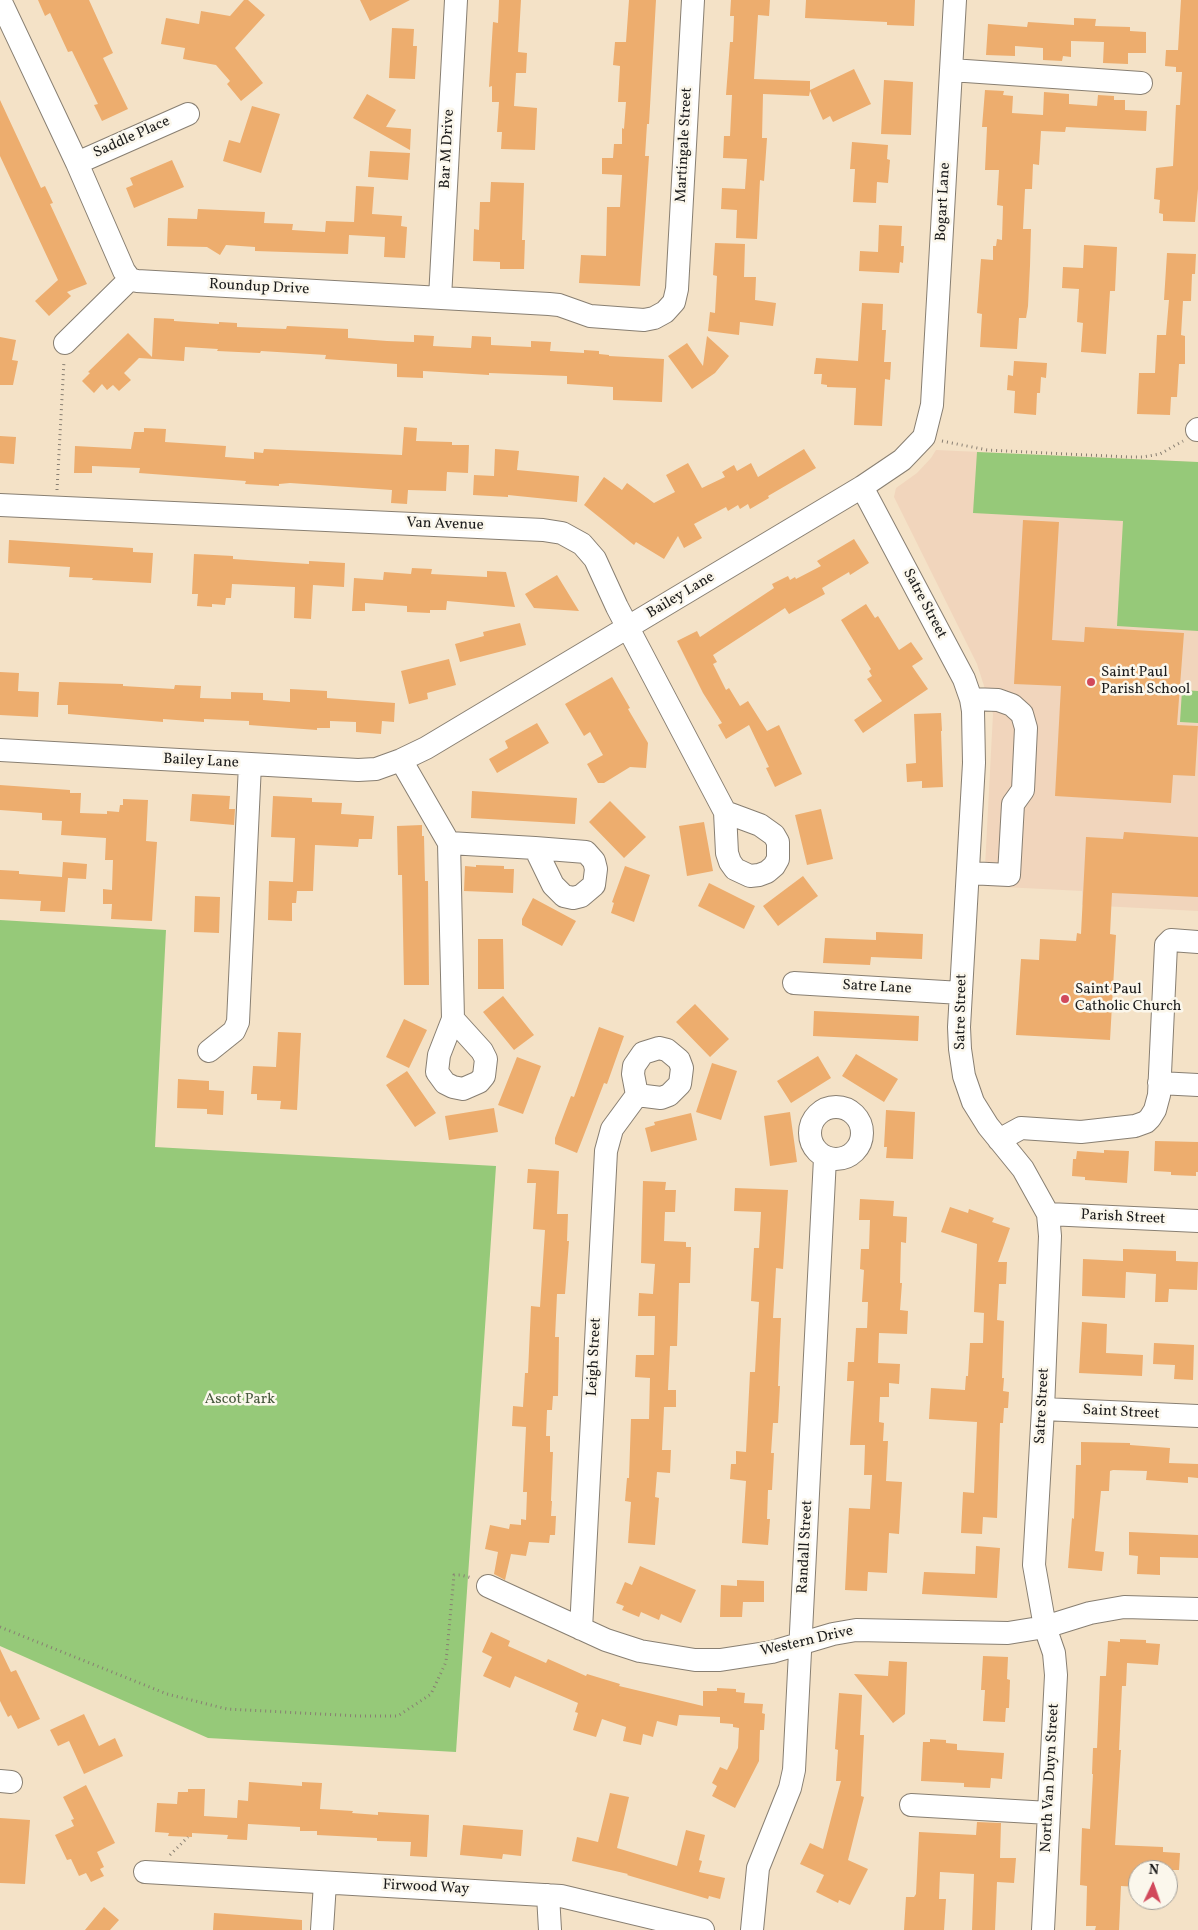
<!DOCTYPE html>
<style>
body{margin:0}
#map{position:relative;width:1198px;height:1930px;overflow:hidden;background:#f4e2c7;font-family:Vollkorn,serif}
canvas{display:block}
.north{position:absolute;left:1128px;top:1860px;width:50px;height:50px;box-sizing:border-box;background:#fbf7ec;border:1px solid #a29f99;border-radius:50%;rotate:3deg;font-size:14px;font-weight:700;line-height:20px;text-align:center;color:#1c1c1c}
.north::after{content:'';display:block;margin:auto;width:18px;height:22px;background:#d1495b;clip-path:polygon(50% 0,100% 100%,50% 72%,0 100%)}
</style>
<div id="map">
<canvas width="1198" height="1930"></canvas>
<div class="north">N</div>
</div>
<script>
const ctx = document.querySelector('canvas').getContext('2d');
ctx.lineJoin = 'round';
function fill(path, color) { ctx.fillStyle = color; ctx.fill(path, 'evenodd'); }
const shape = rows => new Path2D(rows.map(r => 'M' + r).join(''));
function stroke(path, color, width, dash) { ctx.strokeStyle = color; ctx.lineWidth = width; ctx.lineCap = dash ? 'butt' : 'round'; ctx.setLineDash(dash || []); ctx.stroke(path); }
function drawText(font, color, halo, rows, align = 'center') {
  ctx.font = font + ' Vollkorn,serif'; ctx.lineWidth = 5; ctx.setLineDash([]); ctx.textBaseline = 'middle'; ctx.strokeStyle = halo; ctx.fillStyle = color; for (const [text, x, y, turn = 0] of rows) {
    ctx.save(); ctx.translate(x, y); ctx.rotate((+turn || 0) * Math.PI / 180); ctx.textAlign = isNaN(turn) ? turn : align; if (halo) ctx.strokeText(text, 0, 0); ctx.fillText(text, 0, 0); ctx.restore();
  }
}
fill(shape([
 [936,450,1198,462,1198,911,1082,905,1082,891,984,886,993,714,977,664,894,497,896,488,917,473,931,458]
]), '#f1d5bc');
fill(shape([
 [977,452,1198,462,1198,631,1117,626,1123,521,973,513],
 [1182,690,1198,691,1198,723,1180,722],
 [0,920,166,930,155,1147,496,1166,456,1752,208,1738,0,1646]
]), '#96c979');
fill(shape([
 [38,0,89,0,113,53,103,58,128,109,102,121,94,105,98,104,72,51,68,52,50,13,45,16],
 [244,0,248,0,265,15,235,48,263,83,241,101,227,84,230,81,216,65,183,59,185,48,161,44,166,18,199,24,201,11,230,16],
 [360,0,410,0,370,21],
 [499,0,521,0,518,52,527,53,526,73,516,73,514,106,537,108,535,150,501,149,502,132,497,132,499,102,492,102,492,86,489,87,493,22,498,23],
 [629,0,656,0,649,124,647,124,645,156,649,156,640,286,579,283,581,255,606,256,607,207,620,207,622,175,602,174,602,158,613,158,614,144,622,144,622,128,624,129,626,102,618,102,620,66,613,65,615,42,626,42],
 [731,0,770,0,769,16,758,15,754,79,810,81,810,90,854,69,871,104,833,122,830,116,823,120,810,91,809,96,763,94,762,138,767,138,764,181,760,180,757,239,736,238,737,210,721,209,722,188,745,189,747,159,723,158,724,136,730,136,732,95,726,95,730,42,733,42,734,16,730,16],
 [806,0,915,0,914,26,887,25,887,22,805,18],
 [1181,0,1198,0,1198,189,1195,222,1163,221,1163,214,1159,213,1160,200,1154,199,1156,168,1173,166,1176,105,1180,105,1182,72,1176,72,1176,67,1165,66,1166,50,1178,50],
 [1074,18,1096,19,1095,26,1130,27,1130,31,1146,32,1146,53,1128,53,1128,64,1103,63,1104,42,1071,41,1071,57,1063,56,1062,61,1043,60,1043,48,1015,46,1015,56,986,55,988,24,1027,27,1028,22,1074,25],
 [392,28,414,29,413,46,417,46,415,79,389,78],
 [884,80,913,82,911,135,881,134],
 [985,90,1004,91,1003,95,1013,96,1012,113,1043,115,1044,92,1069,94,1069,104,1097,106,1098,95,1114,96,1114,100,1125,100,1125,110,1147,111,1146,131,1066,127,1065,132,1041,131,1039,165,1033,164,1032,189,1025,189,1023,229,1031,229,1030,266,1028,306,1026,318,1019,318,1017,349,980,347,982,314,977,313,981,259,993,260,993,246,996,246,997,239,1002,240,1003,206,997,205,999,170,985,170,987,127,982,127],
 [367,94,396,110,386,127,411,129,410,150,353,118],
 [0,100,41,188,45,186,53,203,50,204,87,284,67,292,71,296,49,316,35,301,58,280,0,156],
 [252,106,280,114,261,173,223,161,229,140,240,143],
 [852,142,888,145,887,159,890,160,888,183,877,182,876,203,853,202,855,169,850,169],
 [370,151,410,153,408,180,368,177],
 [172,160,184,187,134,208,126,188,133,185,130,178],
 [491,182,524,183,522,240,525,240,524,269,500,269,500,262,473,261,474,229,479,230,480,202,490,202],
 [356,186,374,187,372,214,402,216,401,226,407,227,405,258,384,257,385,237,349,235,348,254,255,251,255,247,226,245,220,255,207,247,167,246,168,218,197,219,198,209,265,212,264,223,293,224,292,230,325,232,326,221,354,222],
 [879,225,902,226,901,246,904,246,903,263,900,262,899,273,859,271,860,251,878,252],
 [715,243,745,244,744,277,756,277,755,300,776,303,773,326,740,322,739,335,708,331,710,312,715,313,717,276,713,275],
 [1084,245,1117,247,1115,291,1110,291,1106,354,1081,352,1083,323,1077,322,1079,289,1062,288,1063,267,1083,268],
 [1167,253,1196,254,1195,274,1192,274,1191,301,1183,301,1181,335,1185,336,1185,364,1179,364,1177,397,1171,397,1170,415,1137,414,1139,373,1155,373,1157,335,1166,335,1169,300,1164,300],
 [862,303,883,304,882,330,886,330,884,362,891,362,890,380,885,379,882,426,854,425,856,388,827,387,827,385,821,384,822,374,814,374,816,358,858,361],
 [154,318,174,319,174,321,219,324,219,322,237,323,237,327,286,329,287,326,348,329,348,338,387,341,414,342,414,335,434,336,433,346,471,348,472,336,491,337,491,345,531,347,531,341,551,342,550,351,584,353,584,350,599,351,599,354,609,355,609,356,664,359,662,402,613,400,613,387,567,384,567,376,489,373,489,375,423,371,423,378,397,377,397,364,325,359,326,355,261,351,260,353,217,351,218,349,185,347,184,361,139,358,124,373,131,380,119,391,113,385,107,390,102,384,94,393,82,381,90,373,88,372,128,333,152,357],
 [707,336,729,356,715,373,692,389,668,356,687,343,703,366],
 [0,337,16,340,12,360,18,361,13,385,0,385],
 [1014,361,1047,363,1046,378,1041,377,1040,393,1037,393,1036,415,1014,413,1015,391,1007,390,1008,375,1013,376],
 [404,427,417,428,416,441,452,442,452,445,469,445,468,473,447,472,446,491,408,490,407,504,391,503,392,490,290,483,279,484,279,486,245,484,246,481,139,473,140,468,92,466,92,473,74,473,75,446,131,449,134,432,144,432,144,428,166,429,165,442,226,446,225,457,254,459,254,452,263,453,264,449,402,455],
 [0,436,16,437,14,464,0,463],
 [495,449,519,451,517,470,579,476,577,502,508,495,508,497,473,495,474,475,494,476],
 [804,449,816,468,768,496,769,498,750,509,748,504,740,509,738,505,728,511,726,507,694,524,702,538,684,548,678,536,664,559,636,542,634,545,584,505,604,477,622,490,627,483,654,503,675,492,666,475,688,463,702,488,725,477,722,472,734,465,737,471,751,463,758,477],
 [1023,520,1059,522,1052,640,1084,642,1085,627,1184,633,1177,725,1198,726,1195,776,1173,775,1171,803,1055,796,1061,686,1014,684],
 [854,539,869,563,850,575,849,572,822,588,825,594,789,614,785,608,713,655,717,662,713,664,726,690,729,688,740,706,748,701,767,731,779,725,802,774,775,787,766,768,769,767,749,725,726,739,718,725,722,723,703,693,677,641,697,631,700,637,774,588,772,584,788,576,790,580,795,577,796,579,821,566,817,561],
 [9,540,133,548,133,552,153,553,151,583,92,580,93,578,69,577,70,567,8,563],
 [194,554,233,556,233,559,276,562,309,564,309,561,345,563,344,587,313,585,311,619,294,618,295,587,232,584,231,598,226,598,225,605,212,604,212,607,197,606,198,594,192,594],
 [412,568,432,569,431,574,487,577,487,571,506,572,515,607,447,601,446,610,430,610,430,613,407,612,407,606,365,603,365,611,352,611,354,578,383,580,384,572,411,574],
 [557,575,579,611,534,608,525,594],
 [866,604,875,618,878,616,899,650,911,642,923,659,912,666,928,689,863,733,854,720,882,701,867,679,872,676,869,671,871,669,841,620],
 [520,623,526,645,460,662,455,644,484,636,483,632],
 [449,659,456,685,427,693,428,699,409,704,401,671],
 [0,672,19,673,18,691,39,692,38,717,0,715],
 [612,677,630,708,628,709,648,743,646,768,630,767,604,783,598,783,587,764,603,755,590,732,584,736,565,704],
 [59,682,123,684,123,686,174,689,175,685,201,686,200,698,231,699,231,692,263,693,263,700,290,702,290,689,327,691,327,698,395,703,394,722,382,721,381,734,356,732,356,722,330,721,330,728,317,728,317,730,249,725,249,721,204,719,204,722,163,719,163,722,68,714,68,705,57,705],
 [941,713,942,731,941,731,943,787,922,788,922,781,907,782,906,764,916,763,914,714],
 [537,723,549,743,497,773,489,759,508,748,505,741],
 [0,785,70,790,70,793,81,793,80,813,107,814,107,811,119,812,120,805,123,805,123,799,148,800,146,841,157,842,152,921,111,919,112,904,103,904,103,889,112,890,113,860,105,860,106,838,61,835,62,821,42,820,42,813,0,810],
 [472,791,577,798,575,824,471,818],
 [192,794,230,796,229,809,235,809,234,825,190,821],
 [273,796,312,798,312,802,342,803,341,814,374,816,372,839,359,839,358,847,315,845,313,891,297,891,296,903,292,903,292,921,268,920,269,881,293,882,295,838,271,837],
 [610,801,646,837,624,858,589,822],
 [821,809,833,859,807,865,795,815],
 [704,822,713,871,687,876,679,826],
 [422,825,422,836,424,836,425,881,428,881,429,985,404,985,402,875,398,875,397,826],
 [1124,832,1198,837,1198,897,1112,893,1110,934,1116,935,1110,1040,1016,1035,1021,959,1039,960,1040,939,1076,941,1077,933,1081,934,1086,837,1123,839],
 [63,862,87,864,86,879,68,878,65,912,40,911,41,901,0,899,0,870,19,871,19,874,62,877],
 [476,865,504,866,504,869,514,869,513,893,464,891,465,866,476,867],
 [625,866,650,875,634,922,611,913,614,903,612,902],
 [803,876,818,896,778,926,763,906],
 [709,883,755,906,744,929,698,906],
 [195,896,220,897,219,933,194,932],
 [533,898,576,921,562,946,522,925,522,919],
 [876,932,923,934,922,959,871,957,870,965,823,963,825,938,876,940],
 [478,939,503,939,504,989,478,989],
 [503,996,534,1035,514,1050,483,1012],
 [695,1004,729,1039,710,1057,676,1022],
 [814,1011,919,1016,918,1041,813,1036],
 [404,1019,427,1030,409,1068,386,1057],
 [599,1027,624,1036,607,1084,604,1083,577,1153,555,1144,555,1138,571,1096,574,1097],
 [278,1032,301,1033,297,1110,280,1109,281,1101,257,1100,257,1094,251,1094,253,1066,276,1067],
 [856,1054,898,1079,884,1102,842,1076],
 [818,1056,831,1078,791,1103,777,1081],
 [517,1057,541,1066,523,1114,498,1105],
 [712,1063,737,1071,721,1120,696,1112],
 [407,1071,436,1113,415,1127,386,1085],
 [178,1079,209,1081,209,1090,224,1091,223,1115,207,1114,207,1109,177,1108],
 [494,1108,498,1132,449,1140,445,1116],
 [886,1110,915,1112,913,1159,886,1158,887,1147,884,1147],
 [790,1112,797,1162,770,1166,764,1116],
 [691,1113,697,1140,651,1152,645,1128,655,1125,654,1122],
 [1155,1141,1198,1142,1198,1172,1196,1172,1196,1176,1171,1175,1171,1172,1154,1171],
 [1104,1150,1129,1151,1127,1183,1085,1180,1085,1177,1072,1176,1073,1159,1076,1159,1077,1151,1104,1153],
 [528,1169,559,1171,557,1214,568,1214,567,1241,569,1241,565,1294,557,1294,555,1337,559,1337,558,1396,553,1396,552,1410,547,1410,546,1436,550,1436,550,1452,553,1452,551,1501,552,1501,551,1516,556,1516,555,1535,550,1535,549,1543,529,1542,526,1556,511,1554,505,1580,494,1574,498,1552,485,1549,490,1525,509,1529,510,1524,521,1525,521,1519,526,1520,527,1492,523,1492,526,1427,512,1426,513,1406,523,1407,525,1373,528,1373,531,1306,540,1307,545,1230,533,1229,536,1183,527,1183],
 [643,1181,666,1182,665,1190,676,1190,675,1212,665,1212,664,1241,686,1242,686,1247,691,1247,690,1283,679,1283,677,1346,670,1346,668,1390,676,1390,676,1407,664,1407,662,1450,671,1450,670,1473,657,1472,655,1497,659,1498,655,1545,628,1543,631,1502,625,1501,627,1478,629,1478,631,1419,649,1419,650,1378,635,1377,636,1355,654,1355,655,1316,638,1316,639,1293,653,1294,655,1264,641,1263],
 [735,1188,788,1190,783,1269,776,1268,773,1318,781,1318,778,1386,780,1386,778,1423,773,1423,771,1453,774,1453,772,1490,768,1490,767,1519,770,1519,768,1545,742,1543,746,1481,730,1479,731,1464,736,1464,736,1451,746,1452,750,1372,755,1372,759,1302,751,1301,754,1248,759,1248,761,1212,734,1211],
 [860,1199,894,1201,893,1216,907,1217,906,1243,901,1242,900,1283,902,1283,900,1310,908,1311,907,1334,879,1333,878,1363,900,1364,899,1384,889,1383,889,1397,880,1397,879,1422,884,1423,883,1441,888,1441,886,1481,902,1482,899,1534,889,1533,887,1573,868,1572,867,1591,845,1590,849,1508,870,1509,872,1475,864,1475,865,1445,850,1445,854,1381,847,1381,848,1362,854,1362,856,1328,867,1328,868,1302,862,1302,864,1270,860,1269,861,1249,869,1249,870,1220,859,1220],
 [950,1207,968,1213,969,1209,994,1218,992,1222,1010,1228,998,1262,1007,1262,1006,1284,999,1284,997,1320,1004,1321,1002,1378,1004,1378,1003,1391,1009,1392,1008,1408,1004,1408,1003,1423,1000,1423,997,1518,983,1517,982,1534,961,1533,963,1492,974,1493,977,1422,929,1419,931,1388,965,1390,966,1376,968,1376,970,1343,983,1343,984,1313,974,1312,977,1244,941,1232],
 [1123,1249,1176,1251,1176,1261,1198,1262,1197,1290,1169,1289,1168,1302,1155,1302,1156,1274,1126,1272,1125,1298,1082,1296,1083,1259,1123,1261],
 [1082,1322,1107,1324,1106,1353,1143,1355,1142,1376,1079,1373],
 [1154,1343,1194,1345,1193,1380,1174,1379,1175,1365,1153,1364],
 [1081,1442,1130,1443,1130,1445,1170,1448,1169,1463,1198,1464,1198,1478,1188,1477,1188,1483,1146,1480,1147,1471,1113,1470,1110,1471,1109,1491,1101,1491,1095,1551,1104,1552,1102,1571,1068,1568,1072,1518,1074,1519,1076,1465,1081,1465],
 [1129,1532,1198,1535,1198,1558,1160,1557,1160,1575,1137,1574,1138,1556,1129,1555],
 [976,1546,1000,1548,997,1598,922,1594,924,1572,975,1574],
 [640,1566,696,1590,681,1623,661,1614,659,1620,641,1612,639,1617,622,1610,624,1606,616,1603,625,1582,632,1585],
 [737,1580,764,1581,764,1602,743,1602,742,1617,720,1617,721,1585,737,1586],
 [491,1632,510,1641,508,1646,546,1663,548,1659,586,1676,587,1674,620,1684,619,1686,703,1706,703,1691,717,1691,717,1688,736,1689,736,1692,745,1693,744,1703,763,1704,762,1713,765,1714,764,1730,760,1730,759,1761,735,1808,712,1796,717,1786,712,1783,720,1767,727,1770,738,1748,739,1728,733,1727,733,1724,720,1723,720,1717,679,1715,677,1726,657,1721,653,1737,643,1734,641,1745,623,1741,626,1727,602,1719,596,1737,573,1730,578,1713,575,1712,578,1703,515,1676,510,1688,483,1676,492,1657,482,1652],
 [1120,1639,1146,1640,1146,1643,1160,1644,1158,1665,1127,1663,1126,1686,1122,1686,1119,1750,1121,1750,1115,1845,1163,1847,1163,1852,1180,1853,1179,1870,1138,1870,1138,1887,1121,1886,1119,1930,1095,1930,1096,1926,1086,1926,1087,1886,1080,1885,1082,1828,1090,1829,1093,1774,1092,1774,1093,1748,1097,1748,1100,1676,1106,1676,1108,1641,1120,1642],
 [0,1649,11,1672,16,1670,40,1719,18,1729,11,1715,8,1717,0,1701],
 [983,1656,1008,1657,1007,1679,1010,1680,1009,1708,1006,1708,1005,1722,983,1721,985,1690,981,1690],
 [889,1661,907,1662,905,1714,893,1723,854,1674,888,1676],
 [839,1693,862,1695,860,1735,864,1735,861,1796,864,1797,848,1860,868,1869,850,1905,839,1900,838,1903,816,1892,824,1875,800,1864,810,1843,823,1849,841,1781,836,1781,838,1750,835,1749],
 [84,1714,99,1746,115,1738,123,1756,84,1774,69,1741,58,1746,50,1730],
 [930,1739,946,1740,946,1743,957,1744,957,1750,1004,1753,1002,1779,991,1778,990,1788,964,1787,964,1783,921,1781,923,1742,930,1742],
 [249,1782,302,1786,302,1782,322,1783,320,1809,353,1811,352,1813,378,1815,378,1812,429,1815,427,1857,410,1856,411,1842,377,1841,377,1838,317,1835,317,1831,300,1831,300,1827,248,1824,247,1840,227,1839,228,1835,192,1833,192,1837,168,1836,169,1833,155,1832,157,1803,177,1804,178,1792,188,1792,188,1789,205,1789,204,1816,237,1818,238,1800,248,1801],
 [86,1785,115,1843,97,1852,104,1867,100,1869,104,1876,91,1882,86,1873,79,1876,71,1859,67,1860,55,1835,74,1826,71,1820,74,1819,63,1797],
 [610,1793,629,1797,617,1848,677,1866,686,1830,705,1835,699,1860,702,1861,699,1872,725,1878,720,1899,709,1896,708,1899,627,1875,628,1874,572,1861,577,1837,598,1842],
 [0,1818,30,1820,25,1884,0,1883],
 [977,1822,1001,1823,1000,1858,1016,1858,1014,1883,997,1882,995,1930,972,1930,974,1874,940,1872,939,1899,946,1899,944,1930,904,1930,906,1897,914,1897,916,1894,919,1832,976,1835],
 [463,1825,523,1830,521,1856,503,1854,502,1859,460,1855],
 [104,1907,119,1920,110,1930,85,1930],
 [214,1913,302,1920,302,1930,213,1930]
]), '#edad6e');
const minor = shape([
 [0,0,77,163,124,271,130,279,137,281,549,304,559,305,590,316,644,320,654,318,665,312,674,302,677,289,693,0],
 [951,70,1141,83],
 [77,163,188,114],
 [440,298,456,0],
 [65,343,130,279],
 [1197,430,1198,429],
 [862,487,964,679,971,699,973,711,974,763,959,1027,960,1049,964,1076,973,1102,988,1126,1023,1169,1048,1214,1050,1236,1043,1409,1034,1565,1045,1627,1054,1653,1056,1675,1043,1930],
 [0,505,543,530,562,533,582,544,595,559,617,607,725,812],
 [0,750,358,770,376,769,401,760,426,748,862,487,902,460,924,437,932,405,955,0],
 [401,760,449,843,535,848],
 [725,812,760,825,774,835,778,842,778,859,774,866,767,872,759,875,750,876,735,869,730,862,727,853,725,812],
 [449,843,453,1019],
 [535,848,586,852,594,861,596,869,594,885,581,896,573,898,564,896,553,885,535,848],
 [968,873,1009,875,1013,804,1023,790,1026,728,1022,714,1012,705,998,700,971,699],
 [794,983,961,993],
 [453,1019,482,1051,486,1059,484,1076,479,1082,463,1089,453,1087,445,1083,437,1072,439,1055,453,1019],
 [659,1048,667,1050,679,1060,682,1068,680,1084,669,1095,661,1098,637,1095,633,1074,634,1066,643,1053,659,1048],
 [209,1051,234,1031,238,1022,250,764],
 [1159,1083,1198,1085],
 '810 1133a26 26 0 1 1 52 0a26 26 0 1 1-52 0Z',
 [999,1140,1021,1128,1081,1132,1135,1126,1146,1122,1150,1118,1155,1110,1159,1095,1166,945,1171,940,1198,942],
 [1048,1214,1198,1221],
 [1043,1409,1198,1416],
 [488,1586,606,1640,640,1651,695,1660,720,1660,772,1652,833,1634,856,1630,1008,1633,1045,1627,1090,1613,1124,1607,1198,1609],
 [581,1629,606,1151,612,1129,637,1095],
 [0,1781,11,1782],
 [911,1805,1049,1813],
 [145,1872,561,1896,703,1930],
 [548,1895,550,1930],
 [322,1930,325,1883],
 [752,1930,758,1868,790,1788,794,1770,825,1158]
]);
stroke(minor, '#887f72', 24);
stroke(shape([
 [942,441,987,450,1129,457,1143,457,1160,454,1183,441],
 [57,490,64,361],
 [0,1627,167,1694,227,1709,358,1716,398,1716,431,1694,446,1662,454,1575,461,1575,472,1578],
 [170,1855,188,1837]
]), '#887f72', 3, [1, 4]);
stroke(minor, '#fff', 22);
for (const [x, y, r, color] of [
 [1091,682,5,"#d1495b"],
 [1065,999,5,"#d1495b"]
]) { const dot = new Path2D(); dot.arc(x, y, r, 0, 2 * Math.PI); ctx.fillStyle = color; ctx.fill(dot); stroke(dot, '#fbf7ec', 2); }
drawText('15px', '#1c1c1c', '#fbf7ec', [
 ["Saddle Place",132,138,-24],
 ["Martingale Street",685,145,-87],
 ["Bar M Drive",448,149,-87],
 ["Bogart Lane",944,202,-87],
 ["Roundup Drive",259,288,3],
 ["Van Avenue",445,525,2],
 ["Bailey Lane",681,596,-31],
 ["Satre Street",924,604,62],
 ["Bailey Lane",201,762,3],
 ["Satre Lane",877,988,3],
 ["Satre Street",962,1012,-89],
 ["Parish Street",1123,1218,3],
 ["Leigh Street",595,1357,-87],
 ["Satre Street",1043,1406,-87],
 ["Saint Street",1121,1413,3],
 ["Randall Street",806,1547,-87],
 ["Western Drive",807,1642,-13],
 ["North Van Duyn Street",1051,1778,-87],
 ["Firwood Way",426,1888,3]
]);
drawText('15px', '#1c1c1c', '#fbf7ec', [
 ["Saint Paul",1101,673],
 ["Parish School",1101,690],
 ["Saint Paul",1075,990],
 ["Catholic Church",1075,1007]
], 'left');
drawText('15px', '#47593d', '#fbf7ec', [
 ["Ascot Park",240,1400]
]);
</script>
